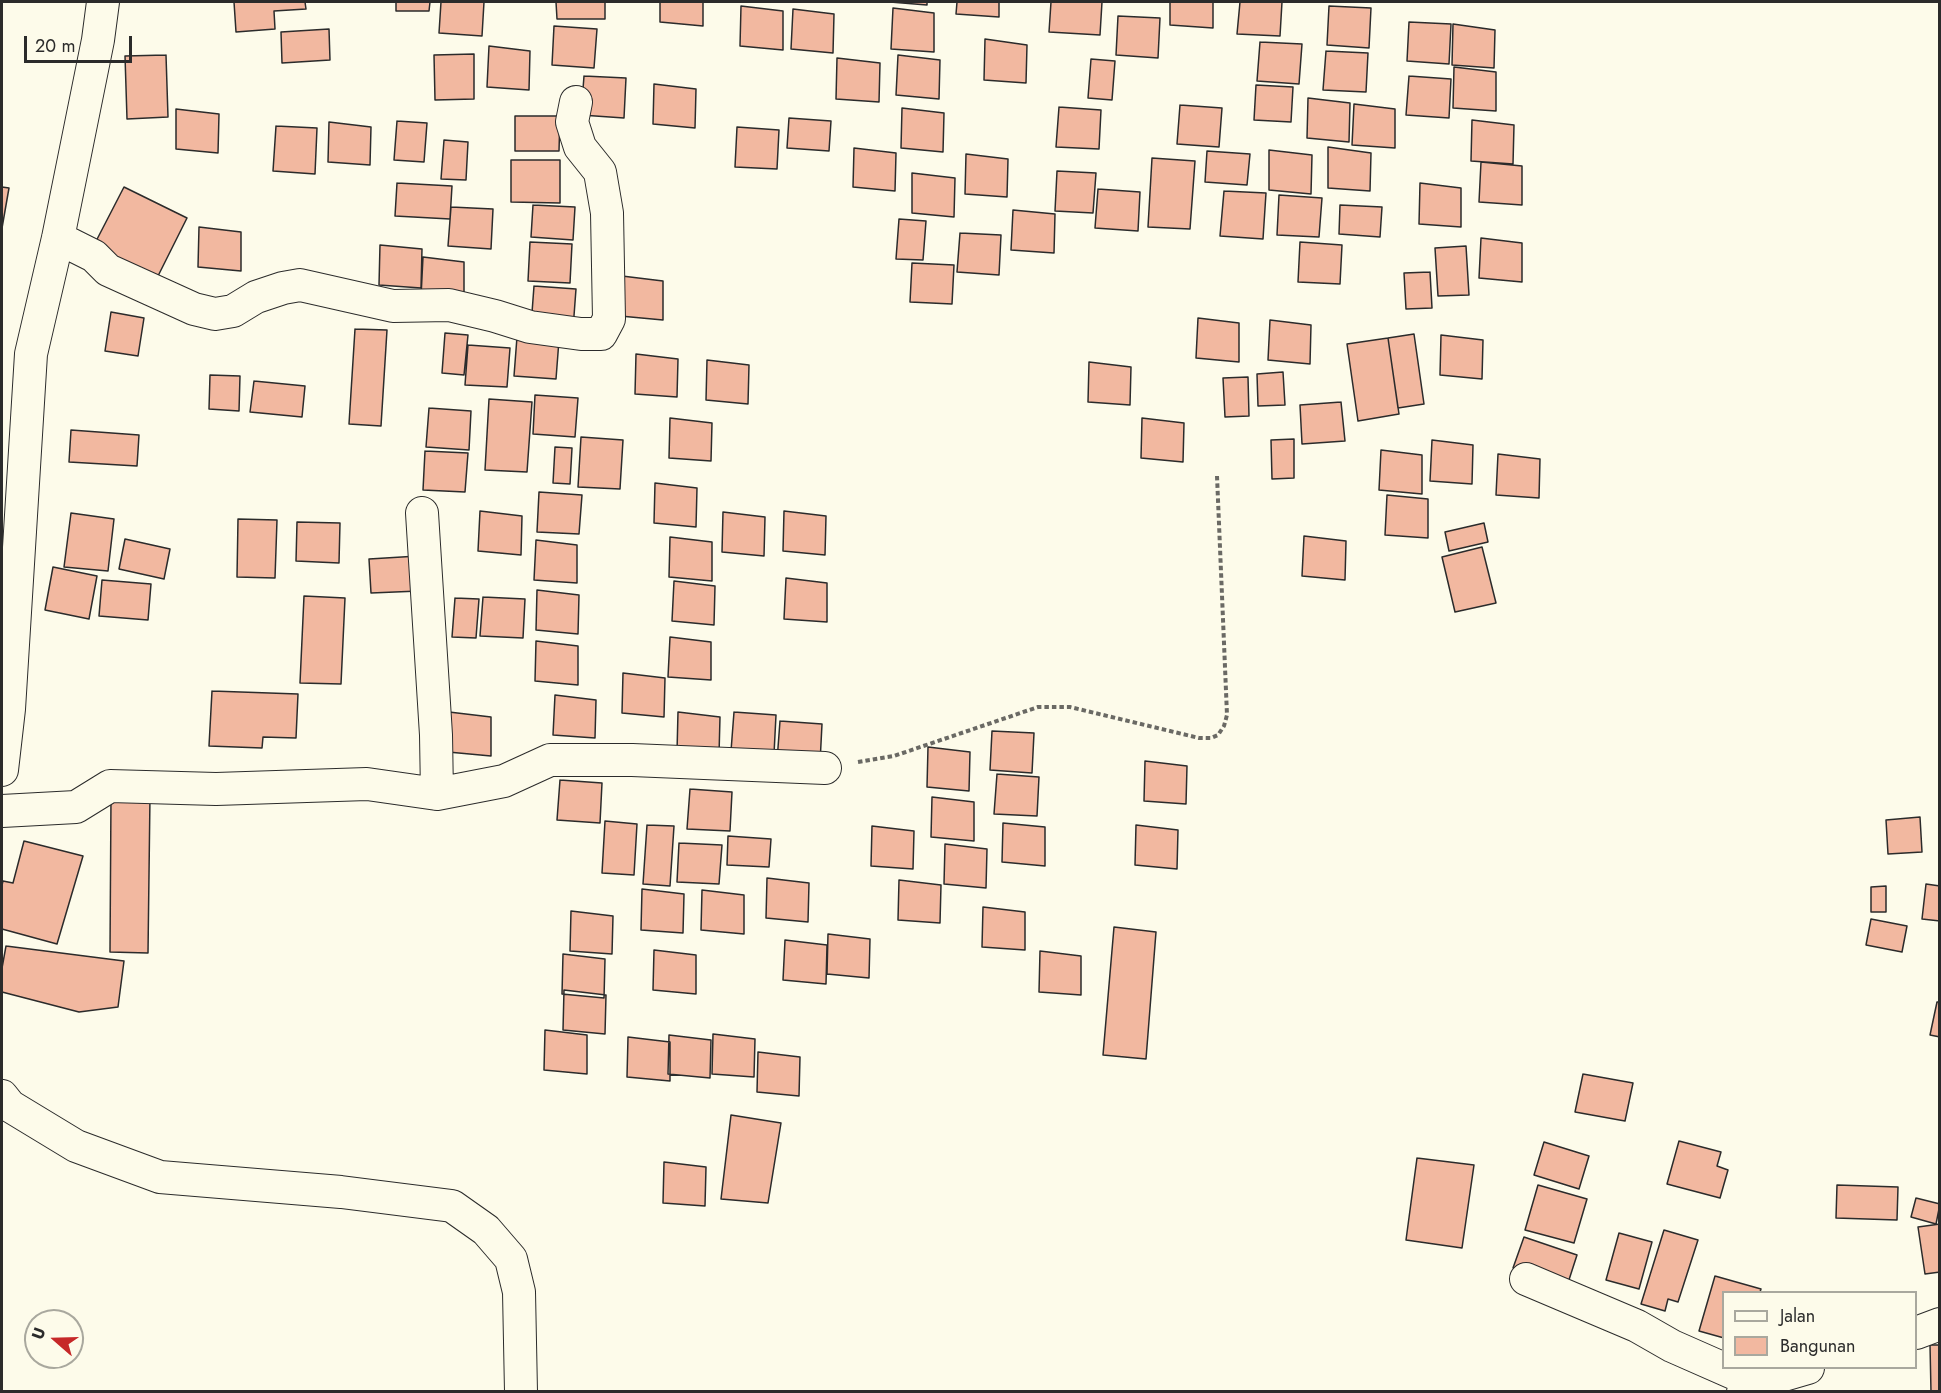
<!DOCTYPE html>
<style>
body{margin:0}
#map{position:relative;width:1941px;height:1393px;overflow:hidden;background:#fdfbea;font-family:Jost,sans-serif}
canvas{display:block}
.frame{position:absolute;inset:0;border:3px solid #2b2b2b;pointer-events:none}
.legend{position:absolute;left:1722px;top:1291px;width:195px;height:78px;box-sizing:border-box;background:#fdfbea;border:2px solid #a9a89e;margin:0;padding:8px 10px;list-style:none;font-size:18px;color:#2b2b2b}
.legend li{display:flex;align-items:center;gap:12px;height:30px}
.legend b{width:30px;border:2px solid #a9a89e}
.north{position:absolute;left:24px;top:1309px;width:60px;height:60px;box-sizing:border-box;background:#fdfbea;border:2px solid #a9a89e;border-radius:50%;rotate:290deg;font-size:16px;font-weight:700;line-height:24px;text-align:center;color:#2b2b2b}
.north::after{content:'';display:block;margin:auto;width:21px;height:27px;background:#c62828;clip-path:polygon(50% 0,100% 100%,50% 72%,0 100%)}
.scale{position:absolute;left:24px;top:36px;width:108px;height:27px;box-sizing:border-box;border:3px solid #2b2b2b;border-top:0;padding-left:8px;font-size:18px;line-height:21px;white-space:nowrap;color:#2b2b2b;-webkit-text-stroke:4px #fdfbea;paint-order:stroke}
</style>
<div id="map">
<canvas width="1941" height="1393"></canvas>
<div class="frame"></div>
<ul class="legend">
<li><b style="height:8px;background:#fdfbea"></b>Jalan</li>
<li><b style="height:16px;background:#f2b8a0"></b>Bangunan</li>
</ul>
<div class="north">U</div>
<div class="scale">20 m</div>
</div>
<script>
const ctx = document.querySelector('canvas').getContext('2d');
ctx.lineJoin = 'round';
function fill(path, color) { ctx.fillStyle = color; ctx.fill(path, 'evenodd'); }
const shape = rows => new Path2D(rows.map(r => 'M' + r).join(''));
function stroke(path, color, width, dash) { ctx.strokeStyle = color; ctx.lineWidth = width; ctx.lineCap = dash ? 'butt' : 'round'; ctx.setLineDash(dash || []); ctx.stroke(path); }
const building = shape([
 [234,2,305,2,306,9,274,11,275,29,236,32,234,2],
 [396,2,430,2,429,11,396,11,396,2],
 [441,2,484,2,482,36,439,33,441,2],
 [556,2,605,2,605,19,557,19,556,2],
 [660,2,703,2,703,26,660,22,660,2],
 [890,2,927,2,927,5,890,2],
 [957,2,999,2,999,17,956,14,957,2],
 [1051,2,1102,2,1100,35,1049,32,1051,2],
 [1170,2,1213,2,1213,28,1170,25,1170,2],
 [1240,2,1282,2,1280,36,1237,34,1240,2],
 [741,6,783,11,783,50,740,46,741,6],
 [1329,6,1371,8,1369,48,1327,45,1329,6],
 [893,8,934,13,934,52,891,49,893,8],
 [793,9,834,14,833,53,791,49,793,9],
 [1118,16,1160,18,1158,58,1116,55,1118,16],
 [1409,22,1451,24,1449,64,1407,61,1409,22],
 [1453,24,1495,30,1494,68,1452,65,1453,24],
 [554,26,597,29,594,68,552,65,554,26],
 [329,29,330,60,282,63,281,32,329,29],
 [985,39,1027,45,1026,83,984,80,985,39],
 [1260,42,1302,44,1299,84,1257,81,1260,42],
 [489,46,530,51,529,90,487,87,489,46],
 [1326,51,1368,53,1366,92,1323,90,1326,51],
 [474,54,474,99,435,100,434,55,474,54],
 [166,55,168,117,127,119,125,56,166,55],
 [898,55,940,60,939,99,896,95,898,55],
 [837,58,880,63,879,102,836,99,837,58],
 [1091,59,1115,61,1112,100,1088,98,1091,59],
 [1454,67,1496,72,1496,111,1453,108,1454,67],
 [584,76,626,78,624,118,581,115,584,76],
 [1409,76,1451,79,1449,118,1406,115,1409,76],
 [654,84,696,89,695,128,653,124,654,84],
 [1256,85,1293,87,1291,122,1254,120,1256,85],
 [1308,98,1350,103,1349,142,1307,138,1308,98],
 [1354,104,1395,109,1395,148,1352,145,1354,104],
 [1180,105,1222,108,1219,147,1177,144,1180,105],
 [1059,107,1101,110,1099,149,1056,147,1059,107],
 [902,108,944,113,943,152,901,148,902,108],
 [176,109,219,114,218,153,176,149,176,109],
 [515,116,560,116,559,151,515,151,515,116],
 [789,118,831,121,829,151,787,148,789,118],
 [1472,120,1514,125,1513,164,1471,161,1472,120],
 [397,121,427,123,424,162,394,160,397,121],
 [329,122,371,127,370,165,328,162,329,122],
 [276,126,317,128,315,174,273,171,276,126],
 [737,127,779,130,777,169,735,167,737,127],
 [444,140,468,142,466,180,441,179,444,140],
 [1328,147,1371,153,1370,191,1328,188,1328,147],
 [854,148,896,153,895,191,853,187,854,148],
 [1269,150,1312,155,1311,194,1269,190,1269,150],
 [1207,151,1250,154,1247,185,1205,182,1207,151],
 [966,154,1008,159,1007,197,965,194,966,154],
 [1152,158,1195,161,1190,229,1148,227,1152,158],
 [511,160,560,160,560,203,511,202,511,160],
 [1481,162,1522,166,1522,205,1479,202,1481,162],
 [1057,171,1096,173,1093,213,1055,211,1057,171],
 [912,173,955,178,954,217,912,213,912,173],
 [397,183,452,186,450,219,395,216,397,183],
 [1420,183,1461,188,1461,227,1419,224,1420,183],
 [2,187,9,188,2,228,2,187],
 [124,187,187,218,156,280,93,247,124,187],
 [1098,189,1140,192,1138,231,1095,228,1098,189],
 [1224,191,1266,193,1263,239,1220,236,1224,191],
 [1279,195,1322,198,1319,237,1277,235,1279,195],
 [533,205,575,207,573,240,531,237,533,205],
 [1340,205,1382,207,1380,237,1339,234,1340,205],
 [451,207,493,209,491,249,448,246,451,207],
 [1013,210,1055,214,1054,253,1011,250,1013,210],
 [899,219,926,221,923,260,896,259,899,219],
 [199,227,241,232,241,271,198,267,199,227],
 [960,233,1001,235,999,275,957,272,960,233],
 [1481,238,1522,243,1522,282,1479,278,1481,238],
 [530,242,572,244,570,283,528,281,530,242],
 [1300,242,1342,245,1340,284,1298,282,1300,242],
 [380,245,422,249,421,288,379,285,380,245],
 [1466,246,1469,295,1438,296,1435,248,1466,246],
 [423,257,464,262,464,301,421,297,423,257],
 [912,263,954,265,952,304,910,302,912,263],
 [1430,272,1432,308,1406,309,1404,273,1430,272],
 [622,276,663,281,663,320,620,316,622,276],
 [534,286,576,289,573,329,531,326,534,286],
 [111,312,144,318,138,356,105,351,111,312],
 [1198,318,1239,323,1239,362,1196,358,1198,318],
 [1270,320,1311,325,1310,364,1268,360,1270,320],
 [355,329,387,330,381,426,349,424,355,329],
 [445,333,468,335,464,375,442,373,445,333],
 [1414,334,1424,404,1398,408,1388,338,1414,334],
 [1441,335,1483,340,1482,379,1440,375,1441,335],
 [517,337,559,340,556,379,514,376,517,337],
 [1388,338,1399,414,1358,421,1347,344,1388,338],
 [468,345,510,348,507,387,465,385,468,345],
 [636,354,678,359,677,397,635,394,636,354],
 [707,360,749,365,748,404,706,400,707,360],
 [1089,362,1131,367,1130,405,1088,402,1089,362],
 [1283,372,1285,405,1258,406,1257,374,1283,372],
 [210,375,240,376,239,411,209,409,210,375],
 [1248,377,1249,416,1225,417,1223,378,1248,377],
 [254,381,305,386,302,417,250,412,254,381],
 [535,395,578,398,575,437,533,434,535,395],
 [489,399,532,402,527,472,485,470,489,399],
 [1341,402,1345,441,1302,444,1300,405,1341,402],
 [429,408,471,411,469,450,426,447,429,408],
 [670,418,712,423,711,461,669,458,670,418],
 [1142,418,1184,423,1183,462,1141,458,1142,418],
 [71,430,139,435,137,466,69,462,71,430],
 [581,437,623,440,620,489,578,487,581,437],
 [1294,439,1294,478,1272,479,1271,440,1294,439],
 [1432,440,1473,445,1472,484,1430,481,1432,440],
 [555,447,572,448,570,484,553,483,555,447],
 [1381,450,1422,455,1422,494,1379,490,1381,450],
 [425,451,468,453,465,492,423,490,425,451],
 [1498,454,1540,459,1539,498,1496,495,1498,454],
 [655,483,697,488,696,527,654,523,655,483],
 [539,492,582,495,579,534,537,532,539,492],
 [1387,495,1428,499,1428,538,1385,535,1387,495],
 [480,511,522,516,521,555,478,551,480,511],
 [784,511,826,516,825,555,783,551,784,511],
 [723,512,765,517,764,556,722,552,723,512],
 [71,513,114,519,108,571,64,567,71,513],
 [238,519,277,520,275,578,237,577,238,519],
 [297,522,340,523,339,563,296,561,297,522],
 [1484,523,1488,542,1449,551,1445,532,1484,523],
 [1304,536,1346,541,1345,580,1302,576,1304,536],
 [670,537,712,542,712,581,669,577,670,537],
 [125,539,170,549,164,579,119,569,125,539],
 [536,540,577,545,577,583,534,580,536,540],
 [1482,547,1496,603,1455,612,1442,557,1482,547],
 [418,556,419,591,371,593,369,559,418,556],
 [53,567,97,576,89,619,45,610,53,567],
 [786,578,827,583,827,622,784,619,786,578],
 [102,580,151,584,148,620,99,616,102,580],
 [674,581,715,586,714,625,672,621,674,581],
 [537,590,579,595,578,634,536,630,537,590],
 [304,596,345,598,341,684,300,683,304,596],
 [483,597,525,599,523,638,480,636,483,597],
 [455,598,479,599,476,638,452,637,455,598],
 [670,637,711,642,711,680,668,677,670,637],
 [536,641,578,646,578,685,535,681,536,641],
 [623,673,665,678,664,717,622,713,623,673],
 [212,691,298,694,296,738,263,737,262,748,209,746,212,691],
 [555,695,596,700,595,738,553,735,555,695],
 [449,712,491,717,491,756,448,752,449,712],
 [678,712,720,717,719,755,677,752,678,712],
 [734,712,776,715,774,754,731,751,734,712],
 [780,721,822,724,820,763,777,761,780,721],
 [992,731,1034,733,1032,773,990,770,992,731],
 [928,747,970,752,969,791,927,787,928,747],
 [1145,761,1187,766,1186,804,1144,801,1145,761],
 [997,774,1039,777,1037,816,994,814,997,774],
 [560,780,602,783,600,823,557,820,560,780],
 [690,789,732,792,730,831,687,829,690,789],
 [150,796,148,953,110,952,111,797,150,796],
 [932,797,974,802,974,841,931,837,932,797],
 [1920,817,1922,852,1888,854,1886,820,1920,817],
 [605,821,637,824,634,875,602,873,605,821],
 [1003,823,1045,827,1045,866,1002,862,1003,823],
 [647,825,674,826,670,886,643,884,647,825],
 [1136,825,1178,830,1177,869,1135,865,1136,825],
 [872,826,914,831,913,869,871,866,872,826],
 [728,836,771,839,769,867,727,865,728,836],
 [24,841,83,856,57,944,2,929,2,885,3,881,13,883,24,841],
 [679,843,722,845,719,884,677,882,679,843],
 [945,844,987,849,986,888,944,884,945,844],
 [767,878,809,883,808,922,766,918,767,878],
 [899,880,941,885,940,923,898,920,899,880],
 [1926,884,1940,886,1940,921,1922,919,1926,884],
 [1886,886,1886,912,1871,912,1871,887,1886,886],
 [642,889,684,894,683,933,641,930,642,889],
 [702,890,744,895,744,934,701,930,702,890],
 [983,907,1025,912,1025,950,982,947,983,907],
 [571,911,613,916,612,954,570,951,571,911],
 [1871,919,1907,926,1902,952,1866,945,1871,919],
 [1114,927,1156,932,1146,1059,1103,1055,1114,927],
 [828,934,870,939,869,978,827,974,828,934],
 [785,940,827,945,826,984,783,980,785,940],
 [6,946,124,961,118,1007,79,1012,2,992,2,968,6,946],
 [654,950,696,955,696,994,653,990,654,950],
 [1040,951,1081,956,1081,995,1039,992,1040,951],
 [563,954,605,959,604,998,562,994,563,954],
 [564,990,606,995,605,1034,563,1030,564,990],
 [1937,1002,1940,1002,1940,1037,1930,1035,1937,1002],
 [545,1030,587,1035,587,1074,544,1070,545,1030],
 [713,1034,755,1039,754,1077,712,1074,713,1034],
 [669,1035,711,1040,710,1078,668,1074,669,1035],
 [628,1037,670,1042,670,1081,627,1077,628,1037],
 [758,1052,800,1057,799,1096,757,1092,758,1052],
 [1583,1074,1633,1083,1625,1121,1575,1112,1583,1074],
 [731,1115,781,1123,768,1203,721,1199,731,1115],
 [1679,1141,1721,1152,1717,1166,1728,1170,1720,1198,1667,1184,1679,1141],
 [1544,1142,1589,1156,1579,1189,1534,1175,1544,1142],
 [1417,1158,1474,1165,1462,1248,1406,1240,1417,1158],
 [664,1162,706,1167,705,1206,663,1203,664,1162],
 [1538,1185,1587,1199,1574,1243,1525,1230,1538,1185],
 [1837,1185,1898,1187,1897,1220,1836,1218,1837,1185],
 [1916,1198,1940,1204,1936,1224,1911,1217,1916,1198],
 [1940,1224,1940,1272,1925,1274,1918,1227,1940,1224],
 [1664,1230,1698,1240,1678,1302,1668,1299,1665,1311,1641,1304,1664,1230],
 [1619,1233,1652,1242,1639,1289,1606,1280,1619,1233],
 [1524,1237,1577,1255,1567,1286,1513,1268,1524,1237],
 [1715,1276,1761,1289,1760,1292,1724,1292,1724,1338,1699,1331,1715,1276],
 [1930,1345,1940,1345,1940,1392,1931,1392,1930,1345]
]);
fill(building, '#f2b8a0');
stroke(building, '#2b2b2b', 1.5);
const street = shape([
 [58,238,94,256,108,270,194,309,215,314,233,311,256,297,283,288,300,285,393,306,449,305,495,316,530,327,581,334,601,334,609,319,607,213,600,172,580,147,572,122,576,102],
 [422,513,436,735,437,794],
 [2,770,9,709,31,354,58,238,98,40,103,2],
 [2,811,76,807,110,786,216,789,367,784,437,794,504,781,550,760,632,760,825,768],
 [2,1096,10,1106,76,1146,160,1177,341,1192,452,1206,486,1230,511,1259,519,1292,521,1392],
 [1526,1279,1637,1326,1672,1346,1756,1383],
 [1916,1333,1940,1324],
 [1743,1392,1756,1383,1808,1368]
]);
stroke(street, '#2b2b2b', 34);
stroke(shape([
 [858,762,894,756,1038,707,1070,707,1199,738,1211,738,1218,735,1224,726,1227,715,1217,476]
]), '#6a6964', 4, [4.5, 3]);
stroke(street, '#fdfbea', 32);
</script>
